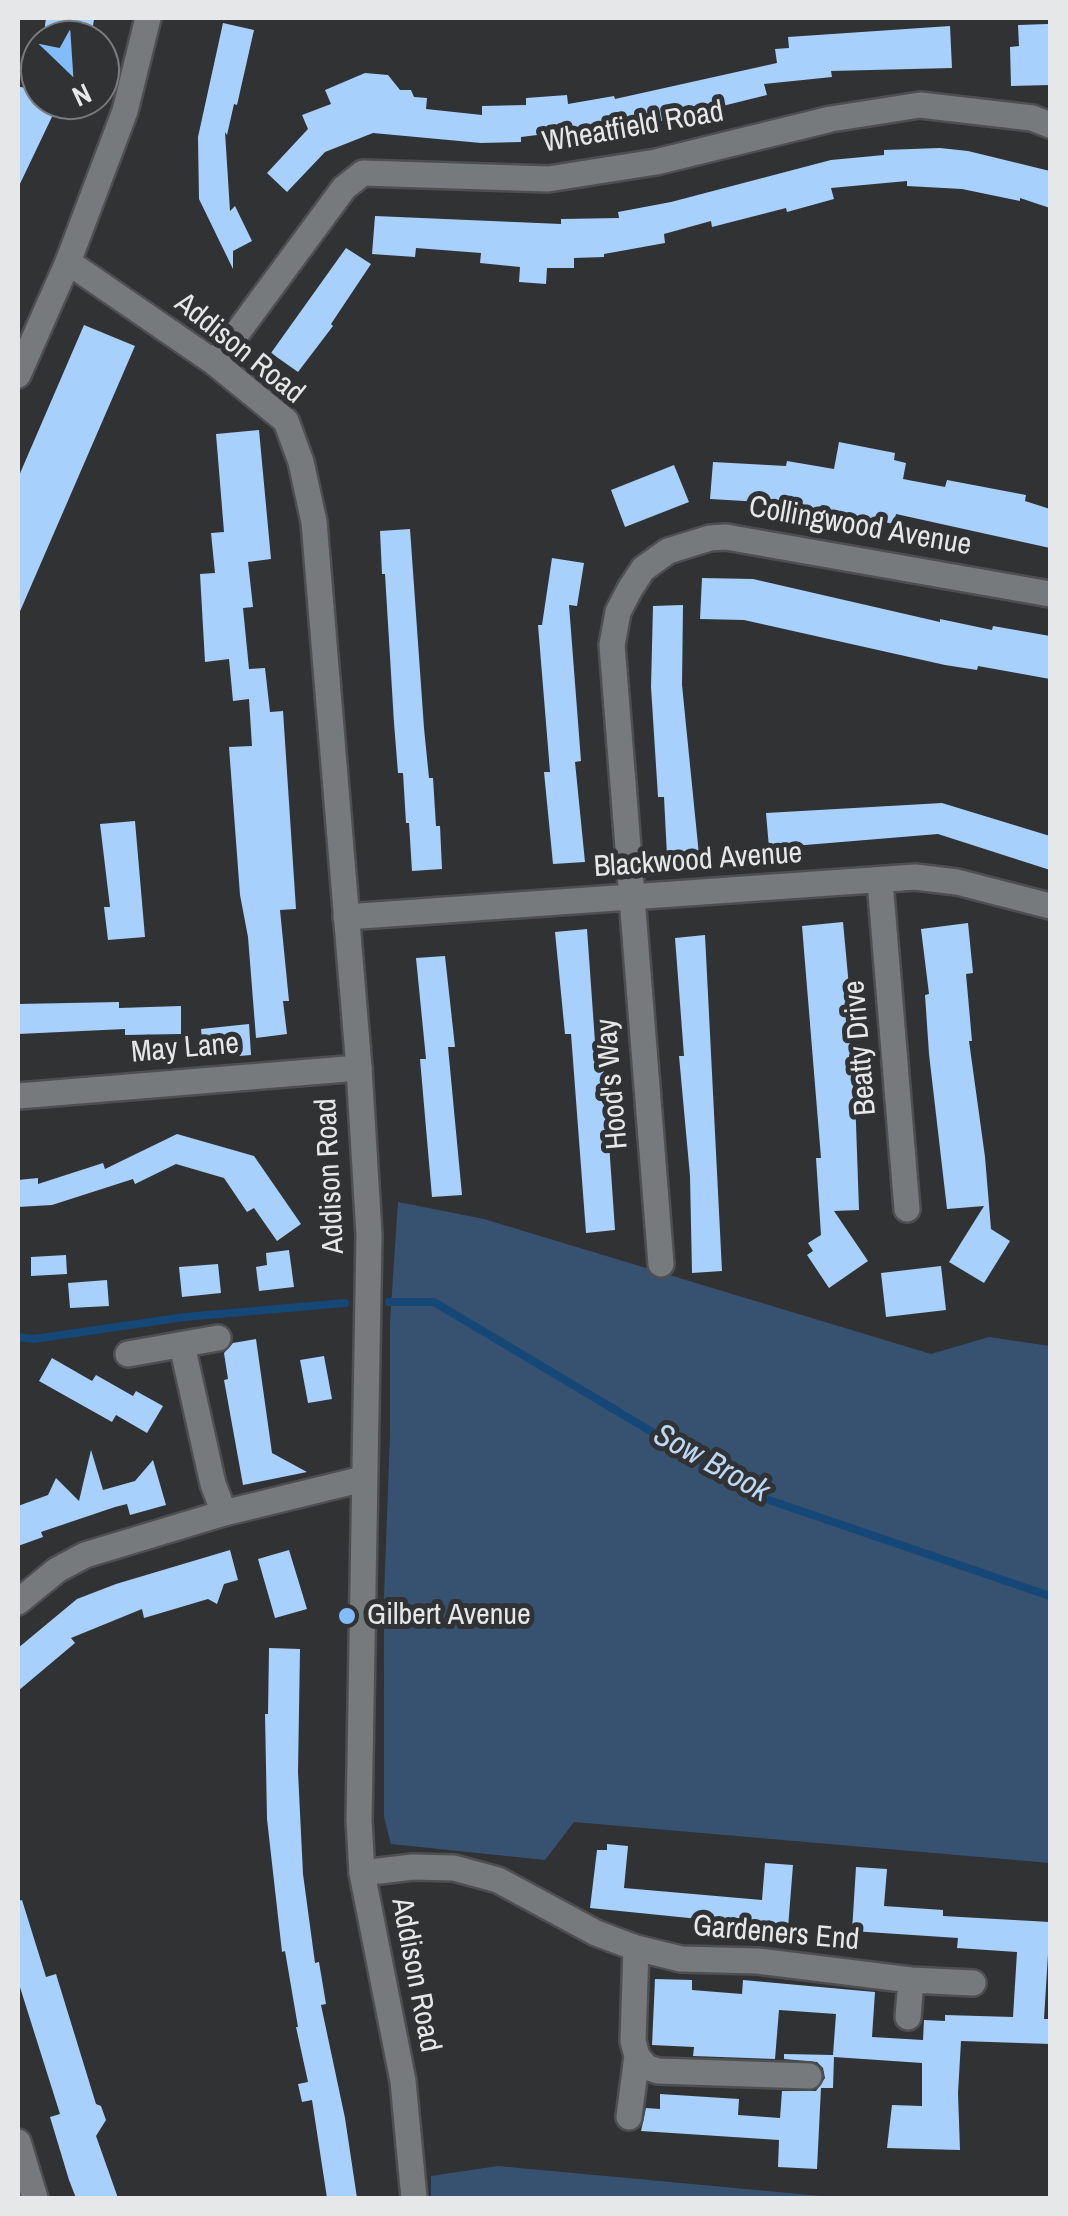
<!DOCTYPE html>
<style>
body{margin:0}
#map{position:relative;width:1068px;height:2216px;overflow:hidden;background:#303234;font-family:"Archivo Narrow",sans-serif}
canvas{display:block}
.frame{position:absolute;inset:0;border:20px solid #e6e7e9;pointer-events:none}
.north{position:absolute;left:20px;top:20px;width:100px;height:100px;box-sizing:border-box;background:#303234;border:2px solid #797a7c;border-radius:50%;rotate:155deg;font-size:28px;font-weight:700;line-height:40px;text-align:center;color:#e6e7e9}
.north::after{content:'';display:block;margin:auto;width:35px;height:45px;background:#82bcfa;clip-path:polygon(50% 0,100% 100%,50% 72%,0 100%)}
</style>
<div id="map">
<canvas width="1068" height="2216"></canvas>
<div class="frame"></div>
<div class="north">N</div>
</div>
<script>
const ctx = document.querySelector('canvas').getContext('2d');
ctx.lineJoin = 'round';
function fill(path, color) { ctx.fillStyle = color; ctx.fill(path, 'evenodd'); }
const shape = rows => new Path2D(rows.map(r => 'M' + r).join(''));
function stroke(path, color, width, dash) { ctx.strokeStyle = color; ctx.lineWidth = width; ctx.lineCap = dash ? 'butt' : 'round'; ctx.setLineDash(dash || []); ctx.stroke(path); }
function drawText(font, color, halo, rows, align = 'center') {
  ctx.font = font + ' "Archivo Narrow",sans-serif'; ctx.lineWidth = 10; ctx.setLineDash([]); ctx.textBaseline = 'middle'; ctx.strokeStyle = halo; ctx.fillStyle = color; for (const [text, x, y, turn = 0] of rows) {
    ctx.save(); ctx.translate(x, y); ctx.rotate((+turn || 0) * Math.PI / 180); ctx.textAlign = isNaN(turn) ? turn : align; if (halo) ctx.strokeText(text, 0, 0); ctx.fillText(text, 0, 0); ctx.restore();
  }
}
fill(shape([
 [398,1202,484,1219,931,1354,989,1337,1050,1346,1050,1863,574,1822,545,1860,391,1844,384,1817,384,1597,390,1435,390,1322],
 [498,2166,832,2197,832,2198,431,2198,431,2176]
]), '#365270');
stroke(shape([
 [389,1302,434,1302,763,1498,1050,1596],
 [18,1337,34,1339,185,1317,345,1303]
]), '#154777', 8);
fill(shape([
 [46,18,94,19,91,40,43,40],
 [223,23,254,30,237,105,234,104,227,135,225,132,230,211,235,206,252,241,233,251,233,269,199,199,198,137],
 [1048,24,1050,85,1011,86,1010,47,1019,46,1018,25],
 [950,26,952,68,831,71,832,77,764,84,767,95,666,120,628,128,627,124,521,137,521,142,481,143,373,133,325,152,287,192,267,173,308,129,302,115,331,104,325,90,365,73,388,75,400,90,411,90,414,97,427,98,426,109,482,115,482,106,526,105,526,98,567,95,568,104,614,96,615,99,777,63,775,49,789,48,788,37],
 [20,87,40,89,40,100,60,100,18,188],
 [940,148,968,151,1050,171,1050,208,1020,198,1020,201,962,189,907,186,907,181,831,188,834,199,787,212,786,208,712,227,711,221,664,234,665,243,604,254,604,257,574,258,574,268,547,268,546,284,519,282,520,267,480,263,481,253,416,248,415,257,372,254,375,216,561,224,561,219,619,218,618,212,671,202,831,160,884,155,884,150],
 [346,248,371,264,331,324,333,326,298,372,271,353],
 [84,325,135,346,18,616,18,478],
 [259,430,271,559,248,562,253,607,243,608,249,669,265,668,270,712,283,711,296,909,280,910,289,1001,283,1001,287,1034,256,1038,248,937,240,895,229,747,252,746,249,699,233,701,229,659,205,662,200,574,215,573,211,533,224,532,216,434],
 [839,442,895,453,894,460,906,463,903,479,945,487,947,480,1026,495,1025,501,1050,509,1050,548,896,514,894,524,829,511,828,517,779,508,779,503,710,499,713,462,786,466,787,461,834,469],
 [674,465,689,502,625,527,611,490],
 [410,529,424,728,429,778,433,778,436,826,440,826,442,869,412,871,409,823,406,823,403,773,398,773,394,723,385,574,382,574,380,531],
 [552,558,584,563,577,606,569,605,581,761,575,762,585,862,553,864,544,772,550,772,538,625,542,625],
 [702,578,753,579,940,622,940,619,992,630,993,626,1050,636,1050,679,978,666,977,670,945,665,744,620,700,619],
 [683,605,682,685,699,855,667,856,664,797,658,797,651,687,653,606],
 [942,803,1050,836,1050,870,938,834,769,848,766,813],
 [135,821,145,937,108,940,104,907,110,907,100,824],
 [843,922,859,1095,855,1095,859,1210,834,1211,868,1261,829,1288,807,1255,813,1251,808,1243,821,1235,816,1158,821,1158,802,926],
 [968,923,973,973,966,974,972,1041,969,1041,985,1157,991,1229,1010,1241,984,1283,949,1262,984,1206,947,1209,929,1054,925,995,929,994,921,929],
 [587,929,595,1042,602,1042,615,1230,586,1233,571,1034,565,1034,555,932],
 [705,935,722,1271,692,1273,690,1176,679,1056,684,1056,675,938],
 [445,956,455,1047,448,1047,462,1195,432,1197,420,1059,426,1059,416,958],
 [119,1002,119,1008,181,1006,181,1034,125,1035,125,1029,18,1034,18,1004],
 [249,1024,251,1055,204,1059,201,1029],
 [177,1134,254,1156,301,1224,277,1241,254,1208,247,1212,224,1178,176,1164,135,1184,133,1179,52,1205,18,1207,18,1180,38,1178,38,1184,103,1163,105,1169],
 [289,1250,294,1287,259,1291,256,1267,267,1265,266,1253],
 [66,1255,67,1274,31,1276,31,1257],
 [218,1264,221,1293,182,1297,179,1267],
 [941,1266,946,1310,886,1317,881,1273],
 [107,1280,109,1306,70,1308,68,1283],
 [256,1339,272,1453,307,1472,243,1485,224,1380,228,1379,224,1353,233,1343],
 [324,1356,332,1399,308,1403,300,1360],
 [52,1358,92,1381,96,1375,133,1396,136,1391,163,1406,147,1433,116,1415,112,1422,39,1381],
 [91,1450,103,1490,135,1481,153,1460,166,1505,130,1515,127,1504,115,1507,41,1532,43,1537,18,1546,18,1506,48,1495,56,1478,79,1501],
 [230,1550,238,1580,224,1584,217,1604,208,1599,144,1618,142,1609,71,1638,75,1643,18,1691,18,1648,77,1599,116,1584],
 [289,1550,307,1609,275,1618,258,1559],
 [269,1648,300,1649,298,1772,303,1874,315,1963,319,1962,326,2004,321,2005,345,2118,357,2198,327,2198,312,2100,302,2102,298,2084,308,2082,296,2027,298,2027,285,1951,282,1952,267,1819,265,1714,268,1714],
 [607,1844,628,1846,624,1888,762,1900,765,1863,793,1865,788,1928,590,1908,597,1850,607,1850],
 [856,1867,887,1869,884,1906,943,1910,943,1916,1050,1922,1044,2019,1050,2019,1050,2044,961,2041,958,2093,960,2150,887,2148,892,2105,922,2106,922,2063,834,2057,833,2088,821,2088,817,2169,778,2167,779,2140,641,2131,646,2108,660,2109,660,2094,739,2099,738,2115,780,2118,782,2091,816,2091,825,2078,823,2068,817,2062,784,2059,784,2054,833,2055,836,2014,779,2010,775,2059,693,2056,694,2047,652,2045,655,1979,692,1980,692,1990,742,1994,743,1980,875,1992,872,2037,923,2040,924,2020,945,2021,945,2015,1013,2017,1017,1952,957,1948,958,1938,852,1931],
 [22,1900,46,1977,56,1974,96,2104,101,2106,106,2120,96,2136,118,2198,76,2198,69,2180,50,2117,60,2114,18,1981,18,1901]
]), '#a7d0fd');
const minor = shape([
 [215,363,344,188,363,173,548,179,656,162,831,119,920,105,1032,118,1050,125],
 [880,881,907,1209],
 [346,917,915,877,957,882,1050,906],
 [18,1096,359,1068],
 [661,1264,612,645,618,612,630,589,643,569,668,551,710,538,726,537,1050,594],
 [182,1345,213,1484,224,1513],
 [128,1354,218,1338],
 [18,1602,57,1570,85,1555,224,1513,363,1479],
 [362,1873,413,1867,454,1868,498,1880,596,1933,636,1948,681,1959,758,1961,911,1980,973,1983],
 [636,1948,633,2041,637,2056,646,2067,658,2071,809,2076],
 [908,2017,911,1980],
 [629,2117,637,2056],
 [18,2142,35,2198]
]);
const tertiary = shape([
 [68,262,215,363,286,421,301,462,314,522,359,1068,369,1234,359,1821,362,1873,403,2081,414,2198]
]);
const secondary = shape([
 [18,375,68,262,125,111,148,18]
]);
stroke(minor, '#4e4f51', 30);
stroke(tertiary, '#4e4f51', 30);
stroke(secondary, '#4e4f51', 30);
stroke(minor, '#777a7d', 25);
stroke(tertiary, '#777a7d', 25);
stroke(secondary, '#777a7d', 25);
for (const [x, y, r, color] of [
 [347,1616,10,"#82bcfa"]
]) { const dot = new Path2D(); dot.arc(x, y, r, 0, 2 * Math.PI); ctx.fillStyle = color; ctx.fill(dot); stroke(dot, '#303234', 4); }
drawText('30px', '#e6e7e9', '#303234', [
 ["Wheatfield Road",633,128,-10],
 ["Addison Road",239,349,39],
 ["Collingwood Avenue",860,527,10],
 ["Blackwood Avenue",698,861,-4],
 ["Beatty Drive",861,1048,-95],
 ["May Lane",185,1049,-5],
 ["Hood's Way",613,1084,-95],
 ["Addison Road",331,1176,-93],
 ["Gardeners End",776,1934,5],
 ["Addison Road",415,1975,79]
]);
drawText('30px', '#e6e7e9', '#303234', [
 ["Gilbert Avenue",367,1616]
], 'left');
drawText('italic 32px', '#bdd8f6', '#303234', [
 ["Sow Brook",711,1464,29]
]);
</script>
